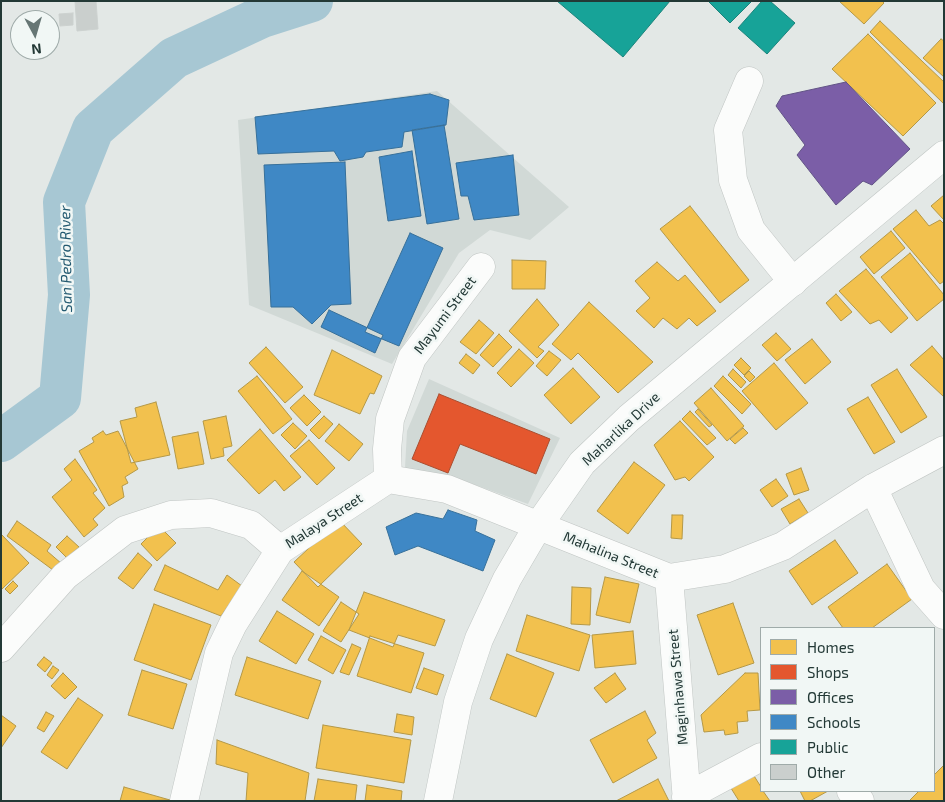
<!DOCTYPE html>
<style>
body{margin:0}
#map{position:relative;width:945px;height:802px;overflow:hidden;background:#e3e8e6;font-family:"Exo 2",sans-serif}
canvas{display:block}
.frame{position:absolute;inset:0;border:2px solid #233936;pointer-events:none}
.legend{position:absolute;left:760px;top:627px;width:175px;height:165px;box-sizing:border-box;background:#f1f7f5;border:1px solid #9faba9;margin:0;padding:6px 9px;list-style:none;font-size:15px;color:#233936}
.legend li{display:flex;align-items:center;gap:10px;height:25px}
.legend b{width:25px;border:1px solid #9faba9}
.north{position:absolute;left:10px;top:10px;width:50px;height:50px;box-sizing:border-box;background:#f1f7f5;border:1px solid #9faba9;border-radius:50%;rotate:174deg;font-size:14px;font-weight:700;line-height:20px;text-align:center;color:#233936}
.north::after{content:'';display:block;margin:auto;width:18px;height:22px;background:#667674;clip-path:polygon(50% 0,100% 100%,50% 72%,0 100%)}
</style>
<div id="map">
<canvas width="945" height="802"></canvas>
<div class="frame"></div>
<ul class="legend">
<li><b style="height:14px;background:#f2c14e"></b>Homes</li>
<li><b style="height:14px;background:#e4572e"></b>Shops</li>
<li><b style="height:14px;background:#7b5ea7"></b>Offices</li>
<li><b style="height:14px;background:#3f88c5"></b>Schools</li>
<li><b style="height:14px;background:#17a398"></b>Public</li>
<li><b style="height:14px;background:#cacfcd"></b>Other</li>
</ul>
<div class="north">N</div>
</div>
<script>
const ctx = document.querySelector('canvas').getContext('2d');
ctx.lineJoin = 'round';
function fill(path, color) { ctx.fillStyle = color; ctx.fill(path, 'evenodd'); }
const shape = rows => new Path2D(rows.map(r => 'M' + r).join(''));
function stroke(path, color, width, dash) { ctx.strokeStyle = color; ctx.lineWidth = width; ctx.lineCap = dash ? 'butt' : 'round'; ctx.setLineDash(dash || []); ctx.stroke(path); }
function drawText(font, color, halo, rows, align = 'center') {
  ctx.font = font + ' "Exo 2",sans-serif'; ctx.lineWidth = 5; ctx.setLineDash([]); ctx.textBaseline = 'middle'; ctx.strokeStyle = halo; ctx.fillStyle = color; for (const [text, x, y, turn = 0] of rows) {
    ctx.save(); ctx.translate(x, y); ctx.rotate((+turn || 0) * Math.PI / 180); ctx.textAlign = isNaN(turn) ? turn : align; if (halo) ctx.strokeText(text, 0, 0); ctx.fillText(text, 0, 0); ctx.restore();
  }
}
fill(shape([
 [437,91,569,207,530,240,490,230,459,253,392,364,249,305,238,120],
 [429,379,560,438,528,504,459,479,405,468,407,431]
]), '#d1d9d6');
const homes = shape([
 [839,1,882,1,884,3,864,24,839,1],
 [880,21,944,82,944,104,870,32,880,21],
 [868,34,936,103,903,136,832,69,868,34],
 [941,39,944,41,944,77,923,58,941,39],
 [944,195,944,220,931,206,944,195],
 [690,206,749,280,720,303,660,229,690,206],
 [916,210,929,226,940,220,944,224,944,281,940,284,893,229,916,210],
 [891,231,905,248,874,274,860,257,891,231],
 [910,253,944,295,944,299,917,321,881,277,910,253],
 [512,260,546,261,545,289,512,289,512,260],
 [657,262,678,281,685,275,716,311,697,326,689,318,677,329,663,318,654,328,636,311,650,298,635,281,657,262],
 [866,269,908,318,891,333,879,320,870,324,839,291,866,269],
 [836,294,852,312,841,321,826,303,836,294],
 [537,299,559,325,538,347,544,351,537,358,509,331,537,299],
 [589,302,653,362,618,393,578,353,571,360,552,344,589,302],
 [479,320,494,333,476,354,460,342,479,320],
 [776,333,791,349,777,361,762,345,776,333],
 [499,334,512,347,493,367,480,355,499,334],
 [812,339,831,362,805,384,785,360,812,339],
 [932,346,944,360,944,397,910,365,932,346],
 [266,347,303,387,285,403,249,363,266,347],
 [519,349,534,363,511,387,497,373,519,349],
 [332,350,382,376,374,394,370,393,360,414,314,395,332,350],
 [549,351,561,360,547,376,536,366,549,351],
 [466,354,480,365,473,374,459,363,466,354],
 [741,358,751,368,744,375,734,365,741,358],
 [774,363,808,403,776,430,742,391,774,363],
 [573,368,600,397,571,424,544,395,573,368],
 [733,369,746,382,741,388,728,375,733,369],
 [897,369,927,417,901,433,871,385,897,369],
 [749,371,755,377,750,382,744,376,749,371],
 [257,376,292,419,273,434,238,391,257,376],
 [723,376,751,404,742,414,714,386,723,376],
 [711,388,744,426,727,441,694,403,711,388],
 [304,395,321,412,307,426,290,408,304,395],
 [868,397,895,442,874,454,847,409,868,397],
 [156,402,170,455,131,463,120,421,137,417,135,408,156,402],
 [698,409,712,425,709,427,695,412,698,409],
 [690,411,716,438,707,445,682,419,690,411],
 [226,416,232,446,223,448,224,456,211,459,203,421,226,416],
 [324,416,333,424,319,439,310,430,324,416],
 [680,421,714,457,689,481,685,477,675,480,654,445,680,421],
 [293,423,307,436,295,449,281,435,293,423],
 [339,424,363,444,349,461,325,441,339,424],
 [743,428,748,433,735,444,730,439,743,428],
 [260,429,301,477,284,491,275,480,259,494,227,460,260,429],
 [103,431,106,435,118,431,138,469,125,477,128,483,122,486,124,497,109,506,79,451,94,442,92,438,103,431],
 [198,432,204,464,178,469,172,437,198,432],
 [309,440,335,468,317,485,290,456,309,440],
 [75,459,97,490,93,493,105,508,93,519,98,525,84,537,52,497,72,480,64,469,75,459],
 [634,462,665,485,628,534,597,511,634,462],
 [801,468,809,490,794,495,786,474,801,468],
 [776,479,788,496,772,507,760,490,776,479],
 [799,499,808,513,790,524,781,509,799,499],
 [672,515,683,515,682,539,671,538,672,515],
 [339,520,362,544,318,587,294,562,339,520],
 [17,521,51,545,47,551,62,564,57,573,7,536,17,521],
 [159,526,176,543,157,561,141,544,159,526],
 [1,534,29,563,1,590,1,534],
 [67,536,79,547,67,558,56,547,67,536],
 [835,540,858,573,812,605,789,571,835,540],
 [138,553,152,565,133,589,118,578,138,553],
 [887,564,912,599,872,628,843,628,828,607,887,564],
 [165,565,218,590,227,575,242,586,221,616,154,590,165,565],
 [302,571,339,597,319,626,282,600,302,571],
 [605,577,639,584,630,623,596,615,605,577],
 [13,581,18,586,10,594,5,589,13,581],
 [572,587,591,588,590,625,571,624,572,587],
 [364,592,445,620,435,646,398,635,393,647,349,630,364,592],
 [341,602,359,614,341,642,323,631,341,602],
 [733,603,754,663,718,675,697,615,733,603],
 [154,604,211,625,191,680,134,660,154,604],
 [277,611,314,634,296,664,259,641,277,611],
 [527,615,590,635,579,671,516,651,527,615],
 [633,631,636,664,595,668,592,635,633,631],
 [321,636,346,650,333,674,308,660,321,636],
 [370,636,424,653,411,693,357,676,370,636],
 [352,644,361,648,349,675,340,672,352,644],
 [507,654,554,673,536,717,490,699,507,654],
 [44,657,52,663,45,672,37,665,44,657],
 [247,657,321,681,308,719,235,695,247,657],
 [53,666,59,670,52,679,47,675,53,666],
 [424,668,444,675,437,695,416,688,424,668],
 [142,670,187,684,173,729,128,715,142,670],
 [63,673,77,687,65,699,51,686,63,673],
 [615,673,626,689,606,703,594,688,615,673],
 [745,673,758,673,760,710,747,711,748,721,737,722,738,733,725,735,724,730,704,732,701,715,745,673],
 [78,698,103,715,67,769,41,752,78,698],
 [645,711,656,733,647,740,657,758,613,783,590,740,645,711],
 [46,712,54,716,44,732,37,728,46,712],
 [397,714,414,717,412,735,394,732,397,714],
 [1,715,16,726,1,748,1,715],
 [323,725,411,740,404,783,316,768,323,725],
 [217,740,309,773,305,801,246,801,248,773,216,764,217,740],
 [944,765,944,801,909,801,919,791,934,791,934,775,944,765],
 [751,771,761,787,761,791,763,791,770,801,739,801,729,785,751,771],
 [318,779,357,785,355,801,314,801,318,779],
 [658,779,669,801,616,801,658,779],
 [367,785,402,791,401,801,365,801,367,785],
 [124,787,170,800,120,801,124,787],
 [800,791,828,791,810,801,805,801,800,791]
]);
fill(homes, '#f2c14e');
stroke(homes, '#b49847', 1);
const shops = shape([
 [439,394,550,439,536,474,460,444,448,473,412,459,439,394]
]);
fill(shops, '#e4572e');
stroke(shops, '#aa4e30', 1);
const offices = shape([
 [846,82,910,149,872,185,863,181,836,205,797,155,805,145,776,106,782,96,846,82]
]);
fill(offices, '#7b5ea7');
stroke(offices, '#615385', 1);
const schools = shape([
 [430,94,449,100,446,125,404,132,402,147,366,152,363,157,340,161,334,151,258,154,255,117,430,94],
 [444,125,459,219,427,224,412,130,444,125],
 [412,151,421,216,388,221,379,157,412,151],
 [513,155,519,215,474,220,468,196,461,196,456,163,513,155],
 [345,162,351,304,331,305,312,324,293,307,271,307,264,165,345,162],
 [410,233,443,248,399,346,365,332,410,233],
 [329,310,383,335,375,353,321,327,329,310],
 [448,510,477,520,475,531,495,540,483,571,418,546,395,555,386,527,416,513,443,519,448,510]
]);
fill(schools, '#3f88c5');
stroke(schools, '#37709a', 1);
const public = shape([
 [557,1,670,1,623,57,557,1],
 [708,1,752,1,730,23,708,1],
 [762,1,770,1,795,23,767,54,738,28,762,1]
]);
fill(public, '#17a398');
stroke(public, '#1b837b', 1);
stroke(shape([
 [1,441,60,398,69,295,64,202,93,129,174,58,262,17,312,1]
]), '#a7c7d3', 42);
const building = shape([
 [75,1,96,1,98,29,77,31,75,1],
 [73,13,73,25,60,26,59,14,73,13]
]);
fill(building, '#cacfcd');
stroke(building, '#ccd1cf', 1);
const street = shape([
 [749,81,728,130,733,180,751,230,793,282],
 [388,479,387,449,390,419,412,358,481,267],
 [873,488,921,589,944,615],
 [669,578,687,801],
 [1,648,65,576,125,530,171,515,211,513,251,525,280,550],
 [851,791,860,801],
 [686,797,761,757],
 [184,801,219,653,233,624,280,550,388,479,447,489,669,578,725,569,783,546,873,488,944,450]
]);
const secondary = shape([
 [438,801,458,702,479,639,507,579,538,526,582,463,629,418,944,155]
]);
stroke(street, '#c0c5c3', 29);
stroke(secondary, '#c0c6c4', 29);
stroke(street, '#fbfcfb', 28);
stroke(secondary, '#fbfcfb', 28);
drawText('14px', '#233936', '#f1f7f5', [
 ["Mayumi Street",445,315,-53],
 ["Maharlika Drive",621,429,-43],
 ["Malaya Street",324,521,-33],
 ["Mahalina Street",611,555,22],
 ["Maginhawa Street",678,687,-95]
]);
drawText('italic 15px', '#225970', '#f1f7f5', [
 ["San Pedro River",66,259,-91]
]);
</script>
